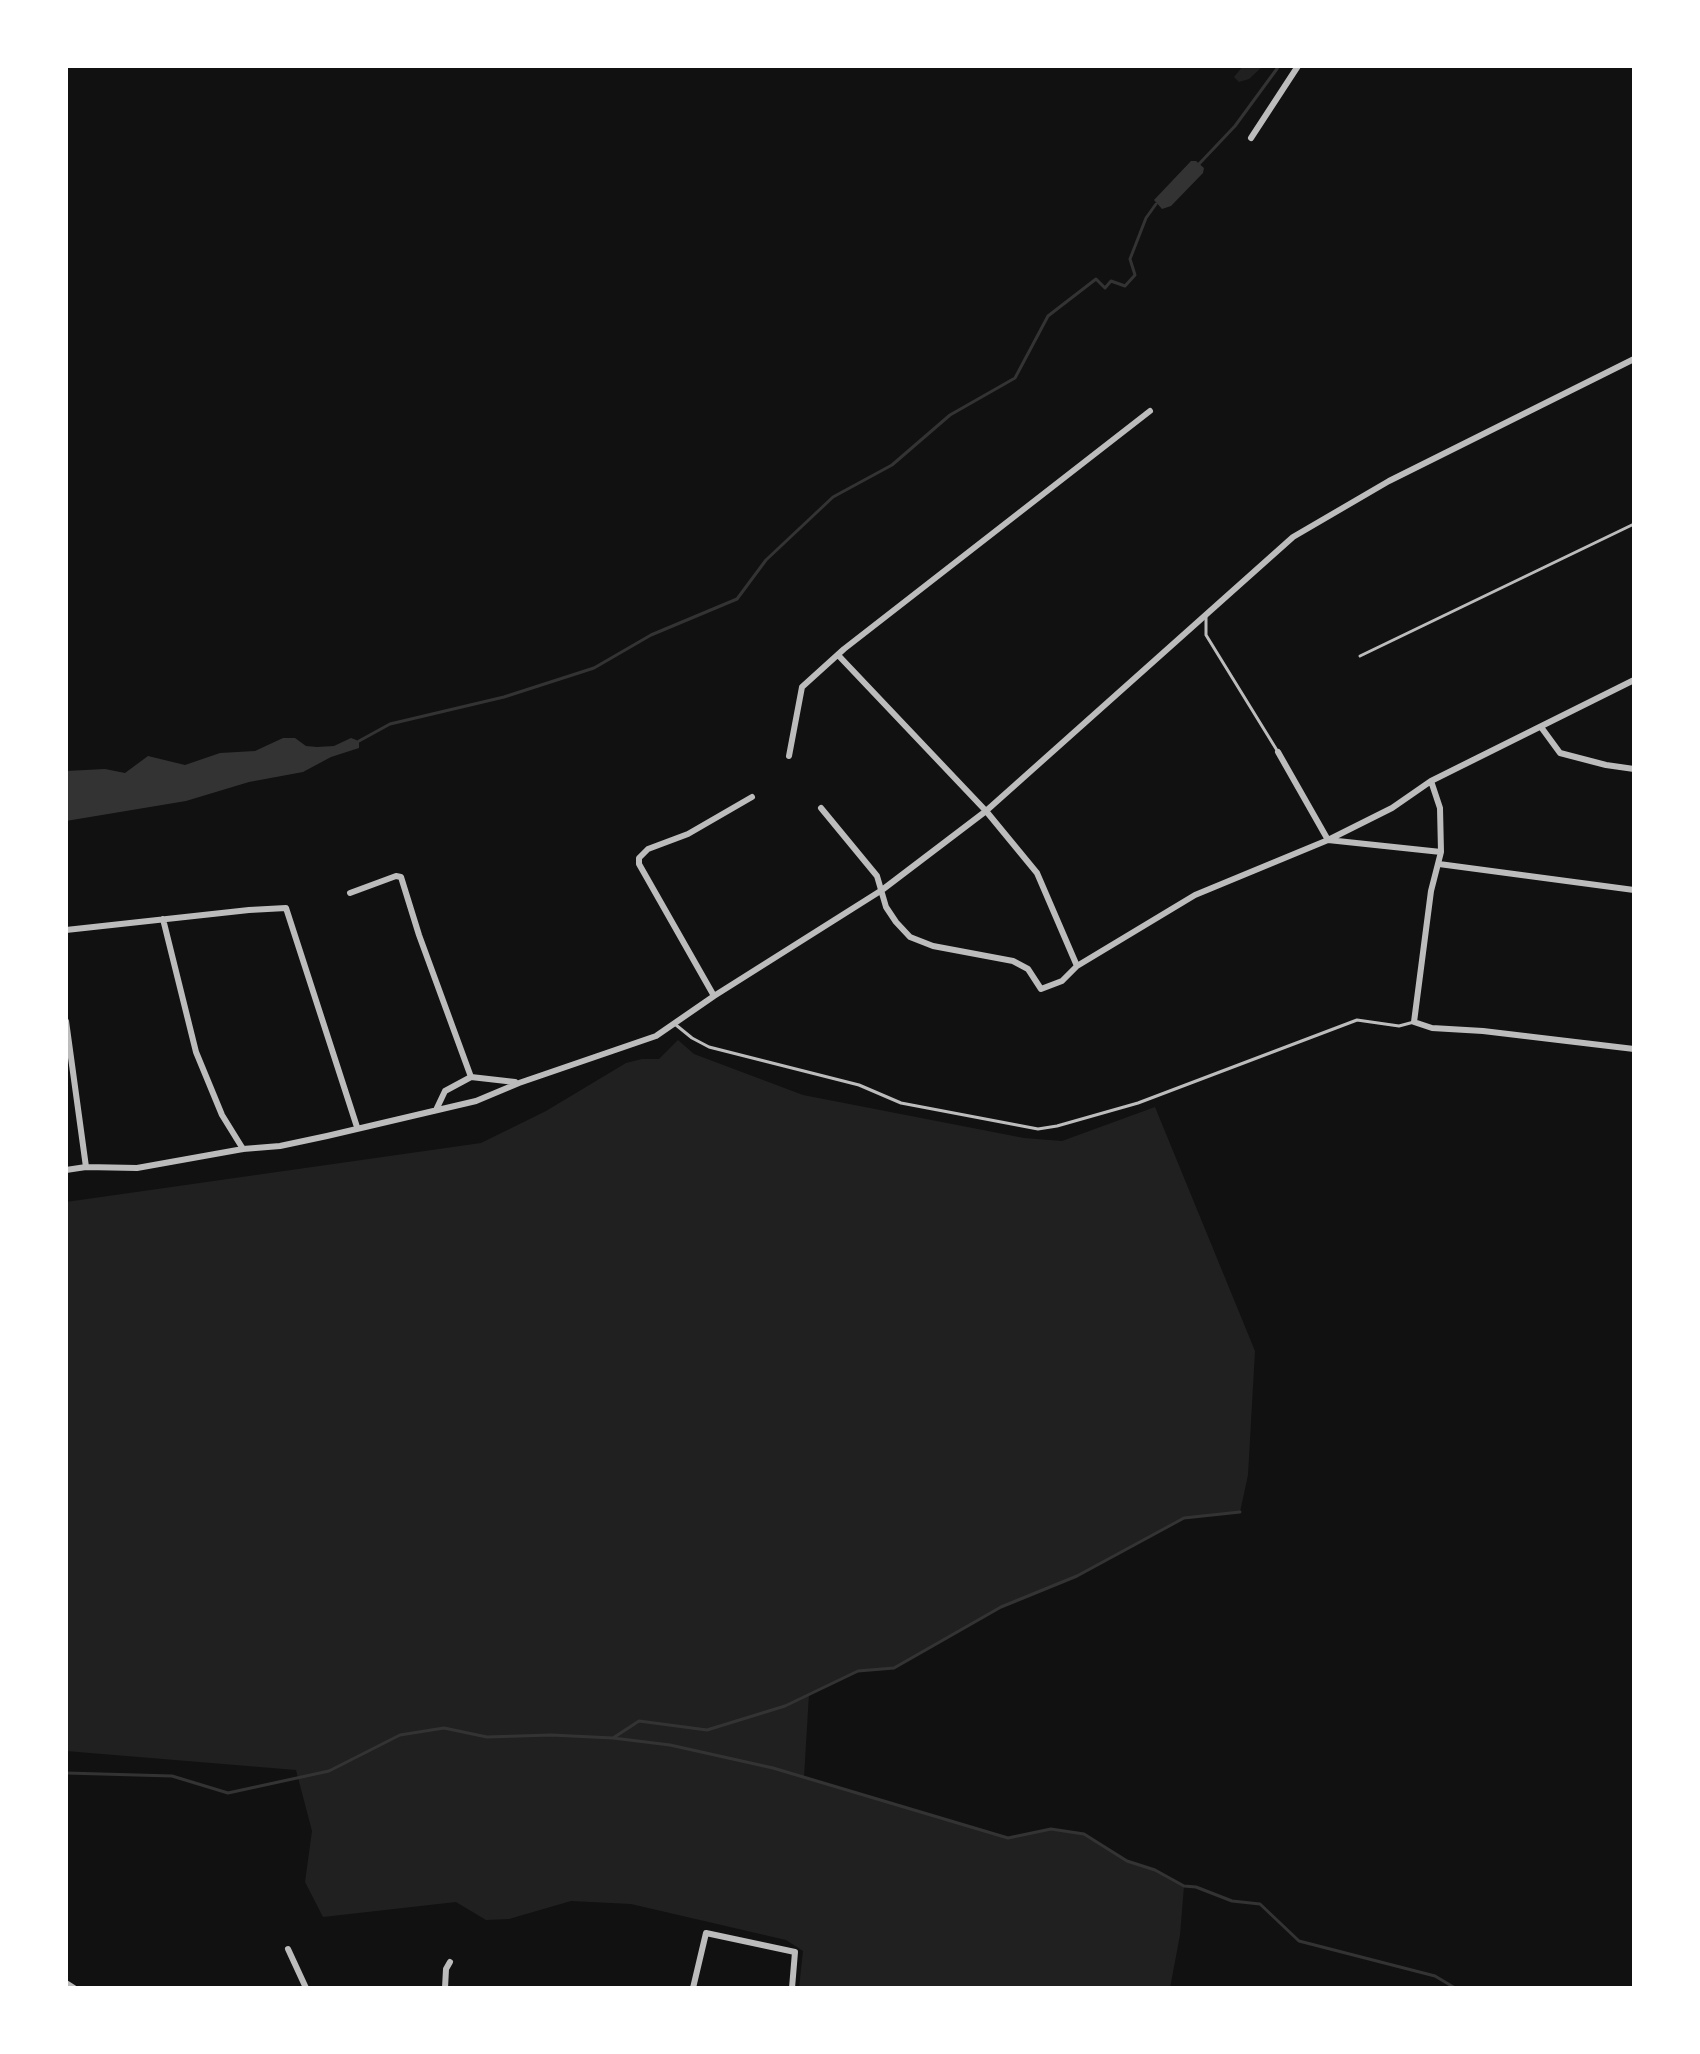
<!DOCTYPE html>
<style>
body{margin:0}
#map{position:relative;width:1700px;height:2054px;overflow:hidden;background:#111;font-family:"Golos Text",sans-serif}
canvas{display:block}
.frame{position:absolute;inset:0;border:68px solid #fff;pointer-events:none}
</style>
<div id="map">
<canvas width="1700" height="2054"></canvas>
<div class="frame"></div>
</div>
<script>
const ctx = document.querySelector('canvas').getContext('2d');
ctx.lineJoin = 'round';
function fill(path, color) { ctx.fillStyle = color; ctx.fill(path, 'evenodd'); }
const shape = rows => new Path2D(rows.map(r => 'M' + r).join(''));
function stroke(path, color, width, dash) { ctx.strokeStyle = color; ctx.lineWidth = width; ctx.lineCap = dash ? 'butt' : 'round'; ctx.setLineDash(dash || []); ctx.stroke(path); }
fill(shape([
 [1243,66,1263,66,1249,79,1239,82,1234,77],
 [678,1040,694,1054,803,1095,1024,1138,1062,1141,1155,1107,1255,1351,1248,1475,1240,1512,1183,1518,1077,1576,1001,1607,894,1668,858,1671,809,1694,804,1777,1008,1838,1051,1829,1084,1834,1127,1861,1155,1870,1184,1886,1180,1935,1170,1988,799,1988,803,1951,786,1940,631,1904,571,1901,509,1919,486,1920,456,1902,323,1917,305,1882,312,1831,296,1770,66,1751,66,1202,481,1143,546,1111,626,1063,642,1059,659,1059]
]), '#202020');
fill(shape([
 [1191,161,1196,161,1204,168,1203,173,1171,206,1162,209,1154,200],
 [283,738,295,738,306,746,317,747,334,746,351,738,359,741,359,748,331,757,303,772,249,782,186,801,66,821,66,771,105,769,125,773,148,756,185,765,220,753,255,751]
]), '#333');
stroke(shape([
 [1199,164,1235,126,1279,66],
 [359,741,390,724,504,697,594,668,651,635,737,599,766,560,833,497,892,465,950,415,1015,378,1048,316,1096,279,1105,288,1111,281,1125,286,1135,275,1130,259,1146,218,1156,204],
 [613,1738,639,1721,707,1730,785,1706,858,1671,894,1668,1001,1607,1077,1576,1184,1518,1240,1512],
 [66,1773,172,1776,228,1793,329,1771,400,1735,444,1728,487,1737,551,1735,613,1738,670,1745,773,1768,1008,1838,1051,1829,1084,1834,1127,1861,1155,1870,1184,1886,1196,1887,1232,1901,1260,1904,1299,1941,1435,1976,1455,1988]
]), '#333', 3);
stroke(shape([
 [1206,616,1206,635,1278,752],
 [1360,656,1634,524],
 [676,1025,692,1038,709,1047,859,1085,901,1103,1038,1129,1057,1126,1138,1103,1357,1020,1399,1026,1414,1022]
]), '#bcbcbc', 3);
stroke(shape([
 [1251,138,1298,66],
 [838,655,986,811,1037,873,1077,966],
 [1541,727,1560,753,1606,765,1634,769],
 [1278,752,1328,840,1441,852],
 [789,756,802,687,844,649,1150,411],
 [1431,781,1440,808,1441,852,1431,891,1414,1022,1432,1028,1483,1031,1634,1049],
 [821,808,877,876,886,907,896,922,910,937,933,946,1013,961,1028,969,1041,989,1062,981,1077,966,1195,895,1328,840,1392,808,1431,781,1634,680],
 [1439,864,1634,890],
 [350,893,396,876,401,877,419,935,471,1077],
 [163,919,196,1052,222,1115,243,1149],
 [66,930,249,910,286,908,357,1127],
 [714,996,639,864,639,858,648,849,688,834,752,797],
 [66,1021,86,1167],
 [436,1110,445,1091,471,1077,515,1082],
 [66,1170,86,1167,137,1168,243,1149,280,1146,327,1136,476,1101,519,1083,656,1036,714,996,882,890,986,811,1293,537,1389,481,1634,359],
 [288,1949,306,1988],
 [66,1983,74,1988],
 [445,1988,446,1969,450,1962],
 [693,1988,706,1933,795,1952,792,1988]
]), '#bcbcbc', 6);
</script>
